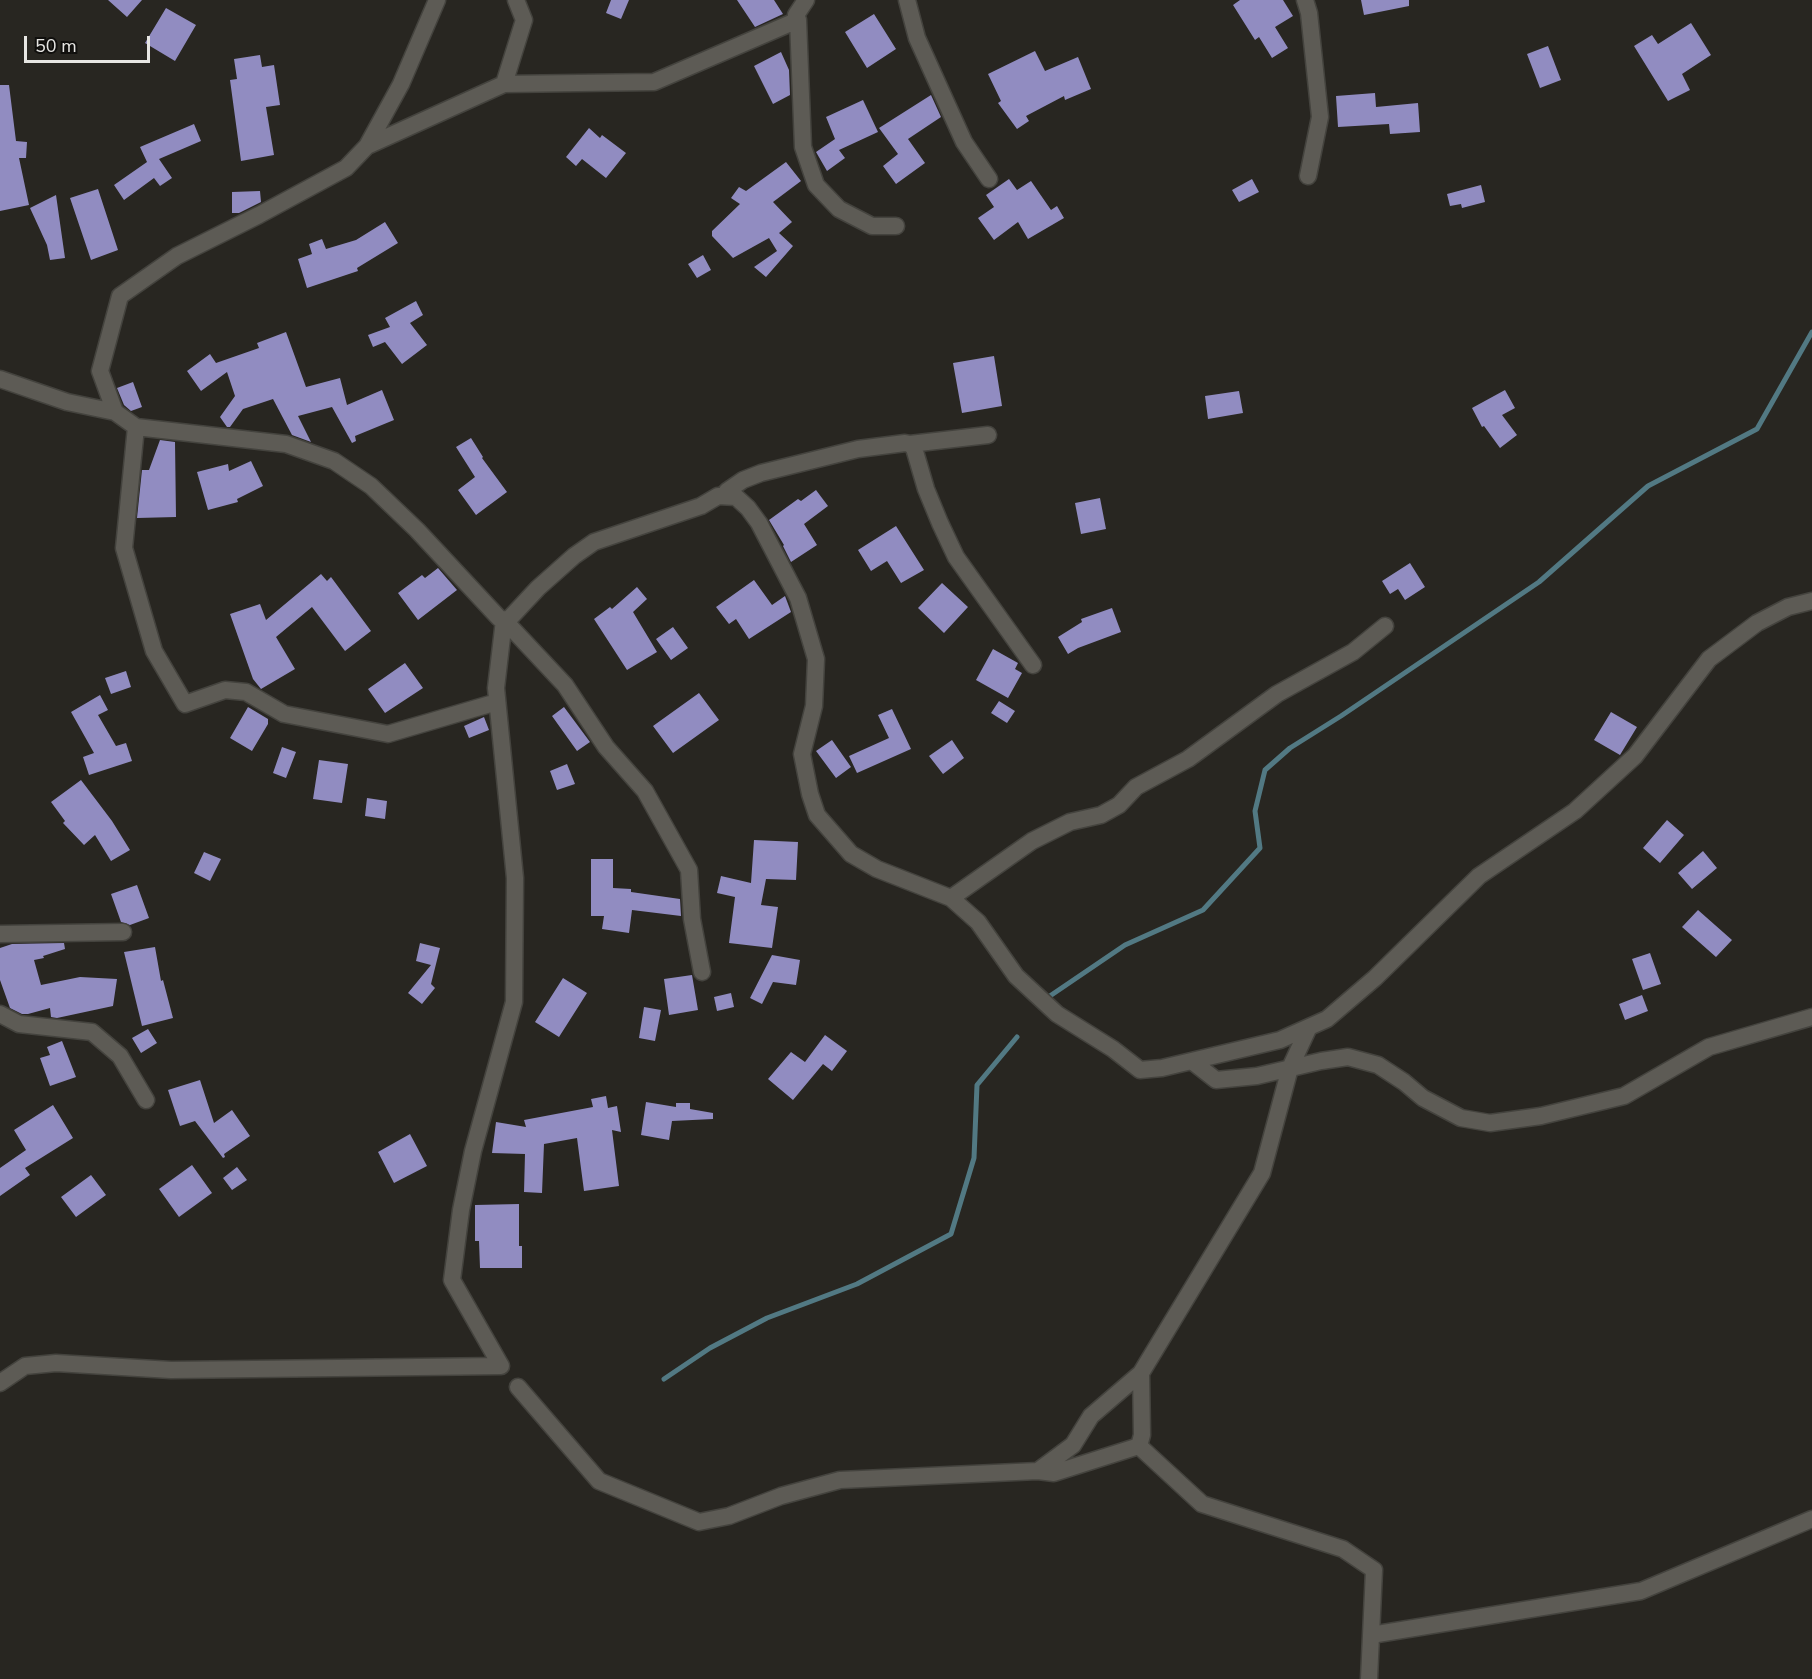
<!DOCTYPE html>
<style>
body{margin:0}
#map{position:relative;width:1812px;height:1679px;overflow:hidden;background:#282621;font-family:"Nunito Sans",sans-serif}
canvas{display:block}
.scale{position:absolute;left:24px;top:36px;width:126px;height:27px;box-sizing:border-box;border:3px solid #e7e6e3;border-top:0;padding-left:8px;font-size:18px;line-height:21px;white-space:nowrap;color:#e7e6e3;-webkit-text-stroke:4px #100f0d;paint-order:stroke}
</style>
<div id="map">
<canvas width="1812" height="1679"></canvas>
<div class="scale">50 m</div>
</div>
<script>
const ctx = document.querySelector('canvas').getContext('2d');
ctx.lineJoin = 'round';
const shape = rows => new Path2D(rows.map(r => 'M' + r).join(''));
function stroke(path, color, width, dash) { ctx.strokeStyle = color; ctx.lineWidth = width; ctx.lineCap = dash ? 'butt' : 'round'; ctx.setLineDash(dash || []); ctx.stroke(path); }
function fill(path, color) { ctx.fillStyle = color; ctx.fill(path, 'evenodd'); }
stroke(shape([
 [1044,1000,1125,945,1203,910,1260,848,1255,811,1265,770,1290,748,1341,716,1539,582,1648,486,1757,429,1812,332],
 [664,1379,710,1348,767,1318,857,1284,951,1234,974,1158,977,1085,1017,1037]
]), '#527983', 5);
fill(shape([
 [108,0,142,0,127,17],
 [611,0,629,0,621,19,606,13],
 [737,0,774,0,783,14,755,27],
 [1240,0,1283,0,1293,16,1275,27,1288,48,1272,58,1259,37,1255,40,1233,5],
 [1361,0,1409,0,1409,6,1364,15],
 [166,8,196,25,175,61,145,43],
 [874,14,896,49,867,68,845,32],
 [1691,23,1711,55,1682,74,1690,90,1668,101,1634,46,1652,35,1658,44],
 [1548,46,1561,80,1540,88,1527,54],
 [1035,51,1045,71,1078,57,1091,89,1065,100,1064,96,1026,116,1029,121,1017,129,998,103,1001,101,988,74],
 [781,52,789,70,790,95,773,104,754,66],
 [260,55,262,67,274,65,280,105,266,107,274,155,241,161,230,80,237,79,234,59],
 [0,85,9,85,16,141,27,142,26,158,19,158,29,205,0,211],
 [1375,93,1376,107,1418,103,1420,132,1390,134,1389,124,1338,127,1336,96],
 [931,95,941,117,908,139,925,163,896,184,883,166,898,154,879,128],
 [863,100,878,132,839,150,845,158,827,171,816,152,835,139,826,117],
 [194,124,201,141,159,159,172,178,160,186,154,178,124,200,114,185,147,162,140,147],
 [589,128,600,138,602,135,626,153,606,178,582,159,576,166,566,157],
 [786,162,801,181,773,202,792,222,779,233,793,246,766,277,754,267,777,251,769,238,733,258,712,236,712,231,740,204,731,198,739,187,746,191],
 [1009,179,1017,190,1031,181,1051,210,1057,206,1064,218,1028,239,1018,222,994,240,978,218,994,207,986,195],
 [1252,179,1259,192,1239,202,1232,190],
 [1481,185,1485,202,1462,208,1461,204,1450,206,1447,194],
 [98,189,118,250,91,260,70,198],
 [260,191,261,202,239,213,232,213,232,192],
 [56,195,65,258,50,260,47,245,30,208],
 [385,222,398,243,357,268,358,271,307,288,298,259,312,254,309,244,322,239,326,249,356,240],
 [703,255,711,270,697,278,688,264],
 [416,301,423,315,410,323,427,345,402,364,385,342,373,347,368,335,390,327,385,318],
 [286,332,306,387,340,378,347,405,382,390,394,420,355,436,356,441,352,443,332,407,298,416,311,442,292,435,273,399,243,409,230,427,227,427,220,417,235,396,227,372,201,391,187,371,210,354,216,363,259,348,257,343],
 [994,356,1002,406,962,413,953,363],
 [133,382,142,407,131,411,124,405,117,388],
 [1505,390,1515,408,1502,415,1517,435,1500,448,1484,426,1482,427,1472,408],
 [1239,391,1243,413,1208,419,1205,396],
 [471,438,483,457,482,458,507,492,476,515,458,490,475,477,456,447],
 [160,440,175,442,176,517,137,518,142,470,149,470],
 [251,461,263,486,237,499,238,502,208,510,197,472,228,464,229,471],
 [816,490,828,506,804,524,817,545,791,562,783,546,784,545,769,520,798,499,801,501],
 [1100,498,1106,529,1081,534,1075,503],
 [896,526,924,570,901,583,887,561,871,571,858,550],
 [1410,563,1425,587,1405,600,1398,589,1390,594,1382,581],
 [438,568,457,590,418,620,398,593,422,575,425,578],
 [321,574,327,581,331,577,371,631,345,651,312,607,276,637,295,669,261,689,253,679,230,614,260,604,266,620],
 [754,580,772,605,785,596,791,612,749,639,736,619,729,624,716,607],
 [942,583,968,607,944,633,918,608],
 [637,587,647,599,633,612,657,652,627,670,594,619,610,607,612,609],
 [1112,608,1121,632,1078,648,1068,654,1058,637,1082,622,1081,619],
 [673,627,688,648,671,660,656,639],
 [993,649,1018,663,1015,669,1022,673,1008,698,976,680],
 [405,663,423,688,385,713,368,689],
 [126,671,131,687,111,694,105,678],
 [699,693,719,720,673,753,653,726],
 [100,695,108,710,98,715,116,746,126,743,132,761,89,775,83,757,94,753,71,712],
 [999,701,1015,711,1007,723,991,713],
 [248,707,268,719,268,724,252,751,230,738],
 [564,707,590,742,577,751,552,716],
 [892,709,911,749,857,773,849,756,889,738,878,715],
 [1611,712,1637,727,1620,755,1594,740],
 [484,717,489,730,469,738,464,726],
 [832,740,851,767,836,778,816,751],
 [952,740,964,758,943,774,929,756],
 [282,747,296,752,286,778,273,773],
 [319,760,348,764,342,803,313,799],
 [567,764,575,784,557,790,550,771],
 [81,780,112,821,130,850,111,861,95,835,84,845,63,823,65,821,51,802],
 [367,798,387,801,385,819,365,816],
 [1667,820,1684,835,1660,863,1643,848],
 [754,840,798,842,796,880,766,879,761,905,778,907,772,948,729,943,735,897,717,893,721,876,751,883],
 [1703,851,1717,868,1692,889,1678,873],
 [204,852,221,859,210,881,194,873],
 [591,859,613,859,613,888,631,889,631,892,680,899,681,916,632,910,629,933,602,929,604,916,591,916],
 [137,885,149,918,130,925,121,922,111,894],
 [1698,910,1732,940,1716,957,1682,927],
 [64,943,65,949,43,956,44,958,34,960,41,985,80,977,117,979,113,1006,57,1018,51,1017,50,1008,28,1014,22,1014,10,1008,0,980,0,948,12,944],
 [420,943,440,948,431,984,435,988,422,1004,408,993,431,965,416,961],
 [155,947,161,981,163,980,173,1018,142,1026,124,952],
 [1650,953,1661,984,1643,990,1632,959],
 [772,955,800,960,796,985,773,982,762,1004,750,998],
 [692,975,698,1010,669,1015,664,979],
 [563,978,587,993,559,1037,535,1022],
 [731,993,734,1007,717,1011,714,997],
 [1642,995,1648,1011,1625,1020,1619,1004],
 [644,1007,661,1010,655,1041,639,1038],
 [148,1029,157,1043,141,1053,132,1038],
 [825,1035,847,1051,832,1071,823,1064,793,1100,768,1079,791,1052,805,1062],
 [62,1041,76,1077,50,1086,40,1058,50,1055,47,1047],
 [200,1080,214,1123,232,1110,250,1136,224,1154,225,1157,223,1158,195,1121,180,1126,168,1090],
 [606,1096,608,1108,617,1106,621,1132,612,1130,619,1186,584,1191,577,1138,544,1144,542,1193,524,1192,525,1154,492,1153,496,1122,526,1127,524,1120,593,1107,591,1099],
 [646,1102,676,1107,676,1103,690,1103,690,1109,713,1113,713,1119,672,1121,669,1140,641,1135],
 [53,1105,73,1138,25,1168,30,1175,0,1196,0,1168,26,1150,14,1130],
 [410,1134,427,1166,394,1183,378,1152],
 [192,1165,212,1193,179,1217,159,1189],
 [237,1167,247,1180,232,1190,223,1178],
 [91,1175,106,1195,76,1217,61,1197],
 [519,1204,519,1246,522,1246,522,1268,480,1268,479,1241,475,1241,475,1205]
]), '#918cc1');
const street = shape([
 [806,0,796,15,798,20,803,147,816,185,839,209,872,226,896,226],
 [907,0,917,38,964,142,989,179],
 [1305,0,1309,13,1320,117,1308,176],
 [504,84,524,20,516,0],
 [367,146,504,84,654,82,798,20],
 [0,379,67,402,115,412,136,427,286,444,334,461,371,486,417,530,499,618,504,620,510,618,538,588,574,556,594,542,701,506,718,496,736,497,748,508,759,523,798,598,816,659,814,706,802,754,810,794,817,815,851,854,877,869,951,898,978,922,1016,976,1057,1014,1113,1049,1140,1070,1162,1068,1280,1040,1327,1019,1375,978,1479,876,1575,811,1635,756,1709,659,1757,623,1788,607,1812,601],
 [115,412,100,371,120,296,177,256,259,215,346,168,367,146,401,84,437,0],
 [136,427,124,548,154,651,185,704,225,690,246,692,284,714,388,734,497,702],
 [910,444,988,435],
 [729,495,727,491,743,480,761,473,858,449,905,443,910,444,914,448,926,489,940,523,956,557,1033,665],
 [504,620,565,685,606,747,645,791,689,870,692,919,702,972],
 [951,898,1032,841,1070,822,1101,815,1119,805,1136,787,1188,759,1277,694,1353,652,1385,626],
 [0,934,123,932],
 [0,1014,19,1024,92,1032,120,1056,146,1100],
 [1193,1062,1216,1080,1257,1076,1321,1061,1348,1057,1378,1065,1404,1082,1423,1098,1461,1118,1490,1123,1541,1116,1624,1096,1709,1047,1812,1017],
 [0,1383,25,1366,56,1363,171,1370,501,1366,452,1280,461,1210,473,1151,514,1002,515,878,496,688,504,620],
 [518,1387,599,1481,699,1522,729,1516,781,1496,840,1480,1038,1471,1054,1473,1139,1446],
 [1139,1446,1202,1504,1343,1549,1374,1570,1369,1679],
 [1139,1446,1142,1435,1141,1373],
 [1038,1471,1073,1445,1091,1416,1141,1373,1262,1173,1290,1068,1309,1027],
 [1371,1635,1641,1591,1812,1519]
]);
stroke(street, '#44433e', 19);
stroke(street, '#5d5b55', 16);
</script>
